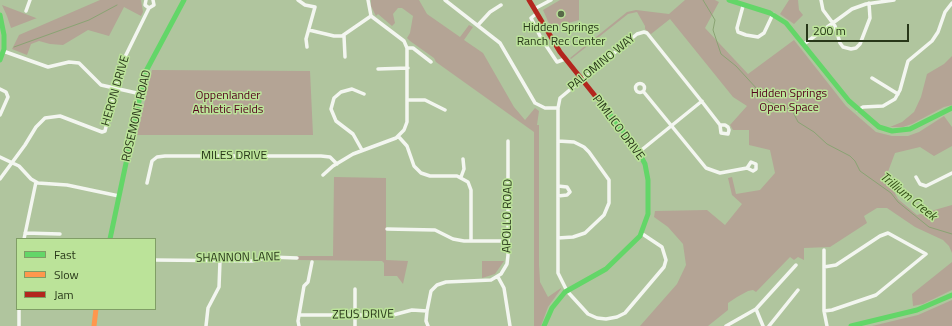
<!DOCTYPE html>
<style>
body{margin:0}
#map{position:relative;width:952px;height:326px;overflow:hidden;background:#b0c59e;font-family:"Titillium Web",sans-serif}
canvas{display:block}
.legend{position:absolute;left:16px;top:238px;width:140px;height:72px;box-sizing:border-box;background:#bbe399;border:1px solid #809e66;margin:0;padding:5px 7px;list-style:none;font-size:12px;color:#283719}
.legend li{display:flex;align-items:center;gap:8px;height:20px}
.legend b{width:20px;border:1px solid #809e66}
.scale{position:absolute;left:806px;top:24px;width:103px;height:18px;box-sizing:border-box;border:2px solid #283719;border-top:0;padding-left:5px;font-size:12px;line-height:14px;white-space:nowrap;color:#283719;-webkit-text-stroke:3px #bbe399;paint-order:stroke}
</style>
<div id="map">
<canvas width="952" height="326"></canvas>
<ul class="legend">
<li><b style="height:5px;background:#63d668"></b>Fast</li>
<li><b style="height:5px;background:#ff974d"></b>Slow</li>
<li><b style="height:5px;background:#b3261e"></b>Jam</li>
</ul>
<div class="scale">200 m</div>
</div>
<script>
const ctx = document.querySelector('canvas').getContext('2d');
ctx.lineJoin = 'round';
function fill(path, color) { ctx.fillStyle = color; ctx.fill(path, 'evenodd'); }
const shape = rows => new Path2D(rows.map(r => 'M' + r).join(''));
function stroke(path, color, width, dash) { ctx.strokeStyle = color; ctx.lineWidth = width; ctx.lineCap = dash ? 'butt' : 'round'; ctx.setLineDash(dash || []); ctx.stroke(path); }
function drawText(font, color, halo, rows, align = 'center') {
  ctx.font = font + ' "Titillium Web",sans-serif'; ctx.lineWidth = 3; ctx.setLineDash([]); ctx.textBaseline = 'middle'; ctx.strokeStyle = halo; ctx.fillStyle = color; for (const [text, x, y, turn = 0] of rows) {
    ctx.save(); ctx.translate(x, y); ctx.rotate((+turn || 0) * Math.PI / 180); ctx.textAlign = isNaN(turn) ? turn : align; if (halo) ctx.strokeText(text, 0, 0); ctx.fillText(text, 0, 0); ctx.restore();
  }
}
fill(shape([
 [100,0,141,0,143,12,141,16,124,7,109,36,88,30,63,45,50,44,39,41,31,44,27,55,12,49,19,35],
 [371,0,419,0,427,14,460,37,469,25,473,27,464,40,483,53,514,107,525,120,535,108,539,111,537,125,539,125,539,265,540,282,548,297,561,288,561,289,548,307,541,326,534,326,534,132,436,62,434,58,410,41,407,38,410,33,413,16,402,8,398,8,393,14,395,23,392,26,378,14,376,16,371,6],
 [560,0,579,0,579,20,551,28,543,10],
 [685,0,715,0,719,2,705,28,748,74,794,40,846,106,876,132,892,136,908,136,919,132,944,116,952,127,952,146,934,156,920,147,895,153,886,177,898,199,917,215,952,205,952,290,923,304,913,306,912,294,952,262,952,253,949,246,943,240,915,227,887,208,877,208,864,216,867,223,830,247,804,248,804,260,798,257,794,260,790,257,756,292,753,290,748,291,737,297,728,303,728,310,708,326,640,326,677,284,686,265,683,244,668,227,654,217,655,211,707,210,725,225,742,204,732,195,728,178,732,177,736,194,760,190,775,173,770,150,749,145,749,130,733,130,730,125,747,106,733,97,670,19,651,34,645,29,645,26,637,12,628,14,571,59,570,58,627,12,636,10,669,14],
 [789,0,798,0,799,10,803,15,794,24,780,14],
 [2,5,36,18,37,18,11,28,7,16],
 [952,56,952,105,944,107,912,124,903,127,890,127,902,122,914,112,921,97,927,74,944,64],
 [152,70,310,71,313,135,137,135],
 [334,177,386,178,386,260,408,261,403,284,397,276,384,276,384,263,382,261,297,260,297,256,333,256],
 [482,261,504,261,495,274,482,278],
 [952,300,952,326,872,326,918,315]
]), '#b4a495');
stroke(shape([
 [703,0,715,20,713,30,721,54,736,66,769,102,792,110,798,122,814,132,827,144,850,156,855,161,860,171,891,193,898,202,929,227,952,234],
 [14,47,89,20,117,5]
]), '#8aa373', 1);
stroke(shape([
 [146,0,145,5,149,8],
 [298,0,305,5,315,7,306,39,307,47],
 [445,0,500,43,535,103,545,108,558,108],
 [821,0,823,10,835,26,840,43,843,47,851,49,856,48,860,44,870,18,869,3],
 [743,6,737,28,738,32,746,35,758,37,764,33,773,14],
 [534,9,551,0],
 [26,11,30,0],
 [536,14,531,18,541,38,557,62,565,59],
 [478,25,490,12,501,5],
 [309,30,334,36,342,36,371,16],
 [344,36,345,57],
 [804,44,852,9,866,4,894,0],
 [407,48,413,48,431,62],
 [3,51,48,67,69,62,79,63,101,85,141,94],
 [378,69,408,68],
 [872,78,898,94],
 '635.5 88a4.5 4.5 0 1 1 9 0a4.5 4.5 0 1 1-9 0Z',
 [0,89,6,92,8,97,0,115],
 [643,91,706,168,720,173,747,168,753,171,756,169,756,164,751,162,747,168],
 [408,100,425,100,445,110],
 [858,110,863,107,883,106,895,99,900,90,908,61,932,41,938,32,945,12,952,3],
 [398,136,407,146,414,166,421,173,430,176,457,176,468,182,471,190,471,241],
 [362,150,353,134,336,121,331,109,334,98,341,92,352,89,364,94],
 [639,152,702,101],
 [0,157,19,166,31,179,38,183,67,185,119,196],
 [323,175,333,166,353,154,396,138,404,130,407,122,407,48,404,41,371,16,368,0],
 [461,177,464,169,463,159],
 [916,177,920,184,926,186,952,173],
 [0,179,25,145,36,127,45,118,60,116,102,132,105,131,121,65,149,8,154,5,153,0],
 [147,183,152,161,157,157,165,156,321,156,330,157,337,164],
 [558,186,567,187,570,192,567,195,558,196],
 [387,229,435,230,453,239,464,241,508,241],
 [25,233,60,234],
 [641,233,662,247,666,260,664,267,625,313,617,317,606,319,597,318,588,314,567,291,558,273,558,108,560,98,637,34,644,32,647,33,703,103,720,125,721,133,728,134,729,130,728,127,725,125,720,125],
 [558,238,573,237,585,233,604,215,609,203,609,180,589,152,584,147,574,142,558,141],
 [24,239,36,182],
 [824,250,824,311,827,326],
 [155,260,252,261,270,257,297,258],
 [498,277,504,288,510,326],
 [756,309,763,326],
 [824,311,832,310,876,295,926,254,888,233,880,236,836,265,824,267],
 [299,315,393,315,412,310,427,311],
 [19,326,19,309],
 [206,326,208,308,219,287,220,261],
 [299,326,298,321,304,286,308,282,312,262],
 [355,326,355,289],
 [428,326,426,321,427,311,431,291,437,285,446,282,491,280,501,274,507,264,508,255,508,141],
 [726,326,756,309,796,265],
 [769,326,798,290]
]), '#f3f6f0', 3.5);
stroke(shape([
 [729,0,770,13,786,23,849,101,879,127,892,131,910,129,952,108],
 [0,15,4,35,4,49,0,60],
 [110,239,145,73,184,0],
 [544,326,552,308,565,292,606,269,640,236,648,214,648,180,645,164,637,149,608,112],
 [851,326,917,310,952,295]
]), '#63d668', 5);
stroke(shape([
 [94,326,96,309]
]), '#ff974d', 5);
stroke(shape([
 [529,0,560,52,608,112]
]), '#b3261e', 5);
for (const [x, y, r, color] of [
 [561,14,4,"#586948"]
]) { const dot = new Path2D(); dot.arc(x, y, r, 0, 2 * Math.PI); ctx.fillStyle = color; ctx.fill(dot); stroke(dot, '#bbe399', 1.5); }
drawText('12px', '#283719', '#bbe399', [
 ["Hidden Springs",561,28],
 ["Ranch Rec Center",561,42]
]);
drawText('12px', '#283719', '#bbe399', [
 ["PALOMINO WAY",602,63,-39],
 ["HERON DRIVE",116,91,-74],
 ["ROSEMONT ROAD",137,116,-77],
 ["PIMLICO DRIVE",618,128,53],
 ["MILES DRIVE",234,156],
 ["APOLLO ROAD",508,216,-89],
 ["SHANNON LANE",238,258,-1],
 ["ZEUS DRIVE",363,315,-1]
]);
drawText('12px', '#53011b', '#bbe399', [
 ["Hidden Springs",789,94],
 ["Open Space",789,108],
 ["Oppenlander",228,96],
 ["Athletic Fields",228,110]
]);
drawText('italic 13px', '#355017', '#bbe399', [
 ["Trillium Creek",908,197,39]
]);
</script>
